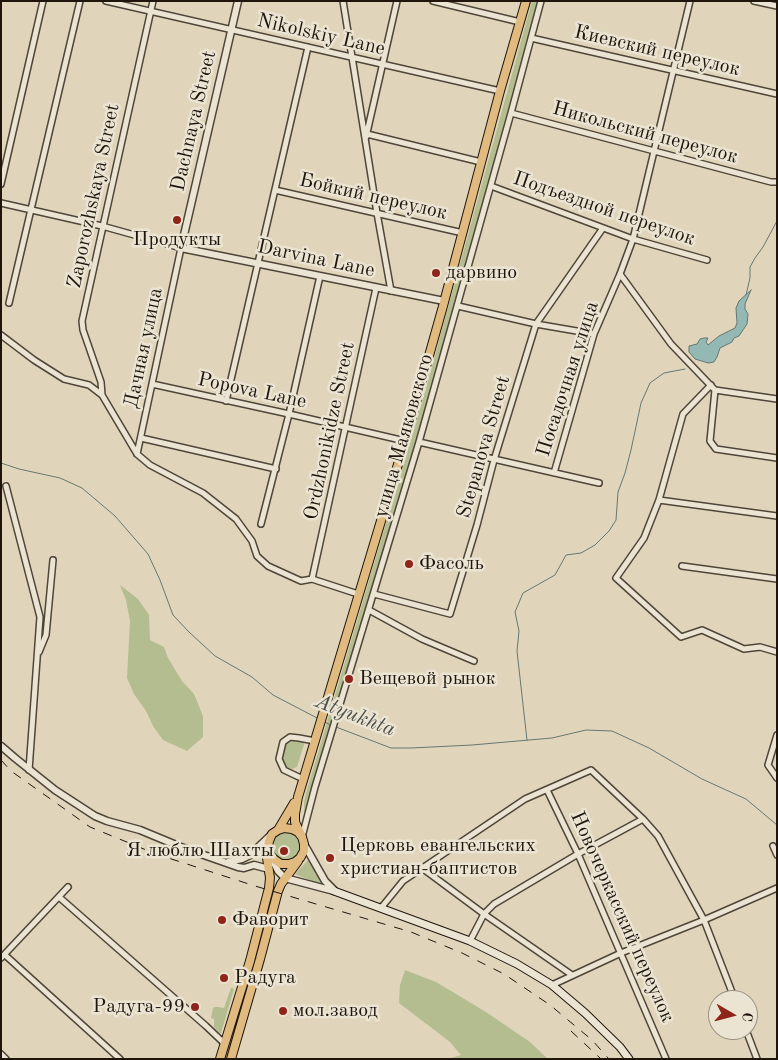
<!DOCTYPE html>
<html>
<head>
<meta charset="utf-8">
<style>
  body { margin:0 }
  #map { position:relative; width:778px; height:1060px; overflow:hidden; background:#e0d5bb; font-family:"Old Standard TT",serif }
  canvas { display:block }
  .frame { position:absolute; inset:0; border:2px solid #1f150d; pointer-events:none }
  .north { position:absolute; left:708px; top:990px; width:50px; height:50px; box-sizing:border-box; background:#ebe4d3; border:1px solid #999184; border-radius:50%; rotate:98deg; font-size:14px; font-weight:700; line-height:20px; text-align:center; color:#1f150d }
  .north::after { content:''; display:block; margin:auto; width:18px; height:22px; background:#8f2418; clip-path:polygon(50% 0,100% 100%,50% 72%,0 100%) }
</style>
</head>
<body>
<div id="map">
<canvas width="778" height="1060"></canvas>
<div class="frame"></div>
<div class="north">С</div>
</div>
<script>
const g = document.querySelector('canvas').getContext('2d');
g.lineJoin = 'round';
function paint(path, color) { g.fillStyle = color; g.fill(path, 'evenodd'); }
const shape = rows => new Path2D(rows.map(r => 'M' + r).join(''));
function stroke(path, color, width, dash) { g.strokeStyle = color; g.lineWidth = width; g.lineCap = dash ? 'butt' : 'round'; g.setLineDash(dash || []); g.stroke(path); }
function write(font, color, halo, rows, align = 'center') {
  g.font = font + ' "Old Standard TT",serif'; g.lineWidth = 5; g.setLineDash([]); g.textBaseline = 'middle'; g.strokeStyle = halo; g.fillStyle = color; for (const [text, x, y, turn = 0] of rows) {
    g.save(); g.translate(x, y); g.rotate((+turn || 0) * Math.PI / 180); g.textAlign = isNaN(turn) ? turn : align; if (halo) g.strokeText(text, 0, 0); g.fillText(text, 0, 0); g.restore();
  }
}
paint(shape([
  [532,1,538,1,431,394,304,819,304,802,306,793,425,392],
  [120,585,138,599,149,615,150,640,164,647,168,658,182,681,194,694,203,716,203,737,187,751,163,740,153,726,146,711,134,694,127,678,130,621,126,600],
  [291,738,305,741,297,767,292,769,285,767,280,759,285,745],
  '273 846a14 14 0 1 1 28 0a14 14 0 1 1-28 0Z',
  [310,858,324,886,295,874],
  [269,899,272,900,228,1054,227,1059,223,1059],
  [405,970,436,982,486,1012,530,1042,548,1059,448,1059,461,1055,450,1042,399,1003,400,985],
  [231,988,232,988,234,989,221,1033,220,1033,214,1027,214,1019,211,1018,213,1009,214,1007,218,1007,224,1008]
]), '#b4bd8f');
const water = shape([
  [751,290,745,304,745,309,748,314,747,324,739,336,734,338,732,342,720,348,717,357,714,362,708,363,695,359,689,352,689,346,697,344,700,339,704,338,708,338,706,342,708,345,719,336,735,328,737,323,736,308,739,301,751,290]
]);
paint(water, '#94b8b4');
stroke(water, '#657771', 1);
stroke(shape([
  [746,295,750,278,750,267,755,258,763,247,777,221],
  [1,463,19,469,60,478,82,488,115,516,148,554,160,580,173,615,189,632,215,656,252,677,273,695,319,719],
  [325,722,332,726],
  [336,727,391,748,411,748,472,745,552,738,586,730,612,731,649,748,702,779,746,799,777,825],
  [527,740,517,651,519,631,515,612,523,593,555,575,566,555,581,553,595,545,609,531,616,520,618,492,625,473,631,450,641,403,650,383,664,373,685,369]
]), '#657771', 1);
const minor = shape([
  [106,1,500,91],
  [343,1,377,213,391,291],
  [433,1,520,22],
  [754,1,777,6],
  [531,38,777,94],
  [511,113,771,182,777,182],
  [367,134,481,162],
  [366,137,397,1],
  [1,184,43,1],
  [491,186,633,239,707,260],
  [275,190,463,233],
  [1,203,102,226,181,248,137,454],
  [620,274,671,344,715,390,777,399],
  [9,303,80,1],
  [458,306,536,324,594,334],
  [1,335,34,360,64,379,89,385,102,395,137,454,150,465,203,493,236,519,252,541,257,556,268,566,301,581,312,579,358,594],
  [152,384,289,414,405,441],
  [711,385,683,414,659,500,644,538,616,578,681,637,702,630,744,649,760,647,777,652],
  [715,390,710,441,716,449,777,458],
  [102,395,101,382,83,330,82,321,153,1],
  [226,401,308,47],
  [141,438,276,469],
  [419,442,599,483],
  [554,473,594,334,620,274,633,239,690,1],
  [6,486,40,617,29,770],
  [659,500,777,516],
  [261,524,289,414,320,276],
  [682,566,777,579],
  [312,579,376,288],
  [374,594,450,614,477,525,494,460,536,324,603,228],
  [369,610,422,639,474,661],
  [39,652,46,635,53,560],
  [777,735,768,765,777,778],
  [303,779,284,770,279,759,283,742,290,737,299,738,315,741],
  [547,790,578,854,666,1059],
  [302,837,315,787,419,442,511,113,541,1],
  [773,846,777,855],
  [422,868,484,914,572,975],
  [59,897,206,1026,225,1044],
  [381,908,403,881,525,799,591,770,643,819,658,836,704,920,735,1000],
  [470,941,484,914,494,904,578,854,643,819],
  [5,955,120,1059],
  [1,958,68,887],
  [552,985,621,953,704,920,777,888],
  [746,1030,757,1059],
  [1,1054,6,1059]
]);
const tertiary = shape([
  [238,1,181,248,444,301],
  [1,746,15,758,55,790,95,816,107,821,140,830,181,847,238,867,244,868,254,865,269,869],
  [304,844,325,881,334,890],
  [271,857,278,871,285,878,334,891],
  [228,862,242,859,250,855,271,835]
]);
const secondary = shape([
  [334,891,470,941,517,964,552,985,585,1013,620,1047,629,1059]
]);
const primary = shape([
  [278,830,294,803],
  [302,837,295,822,295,814,298,797,405,441,443,306,500,91,526,1],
  [220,1059,250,961,269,888,270,878,267,858,268,848,269,841,272,834,278,830,284,828,292,829,298,832,302,837,304,844,304,851,300,858,295,862,289,864,281,864,275,860,270,855,268,848],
  [231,1059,260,959,278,891,281,884,298,861]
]);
stroke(minor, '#4f4538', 8);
stroke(tertiary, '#4f4538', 9);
stroke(secondary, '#1f150d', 9);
stroke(primary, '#1f150d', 10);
stroke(minor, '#ebe4d3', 5);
stroke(tertiary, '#ebe4d3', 6);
stroke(secondary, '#ebe4d3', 7);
stroke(primary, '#e0ba7e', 8);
stroke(shape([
  [1,760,11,771,90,827,156,854,255,886,411,932,462,953,504,974,550,1005,592,1040,609,1059],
  [571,1031,600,1058]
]), '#1f150d', 1, [9, 9]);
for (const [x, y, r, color] of [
  [177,220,5,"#8f2418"],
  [436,273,5,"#8f2418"],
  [409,564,5,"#8f2418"],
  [349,679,5,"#8f2418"],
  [284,851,5,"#8f2418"],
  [330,858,5,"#8f2418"],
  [222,920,5,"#8f2418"],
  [224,978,5,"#8f2418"],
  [195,1007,5,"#8f2418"],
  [283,1011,5,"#8f2418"]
]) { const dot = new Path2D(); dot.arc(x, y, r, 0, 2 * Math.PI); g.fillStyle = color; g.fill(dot); stroke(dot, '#ebe4d3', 2); }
write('20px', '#1f150d', '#ebe4d3', [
  ["Nikolskiy Lane",321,35,13],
  ["Киевский переулок",657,51,13],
  ["Dachnaya Street",194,121,-77],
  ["Никольский переулок",645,133,15],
  ["Zaporozhskaya Street",94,196,-78],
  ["Бойкий переулок",373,197,13],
  ["Подъездной переулок",604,209,19],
  ["Darvina Lane",316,259,12],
  ["Дачная улица",144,348,-78],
  ["Посадочная улица",568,379,-72],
  ["Popova Lane",252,391,12],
  ["Ordzhonikidze Street",330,431,-78],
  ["улица Маяковского",404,436,-74],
  ["Stepanova Street",484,447,-74],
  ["Новочеркасский переулок",622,917,66]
]);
write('20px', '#1f150d', '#ebe4d3', [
  ["Продукты",177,240,"center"],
  ["дарвино",446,273],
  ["Фасоль",419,564],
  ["Вещевой рынок",359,679],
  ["Церковь евангельских",340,846],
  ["христиан-баптистов",340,869],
  ["Я люблю Шахты",274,851,"right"],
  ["Фаворит",232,920],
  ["Радуга",234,978],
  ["Радуга-99",185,1007,"right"],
  ["мол.завод",293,1011]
], 'left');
write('italic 21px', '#484e47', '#ebe4d3', [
  ["Atyukhta",355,716,21]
]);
</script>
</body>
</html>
